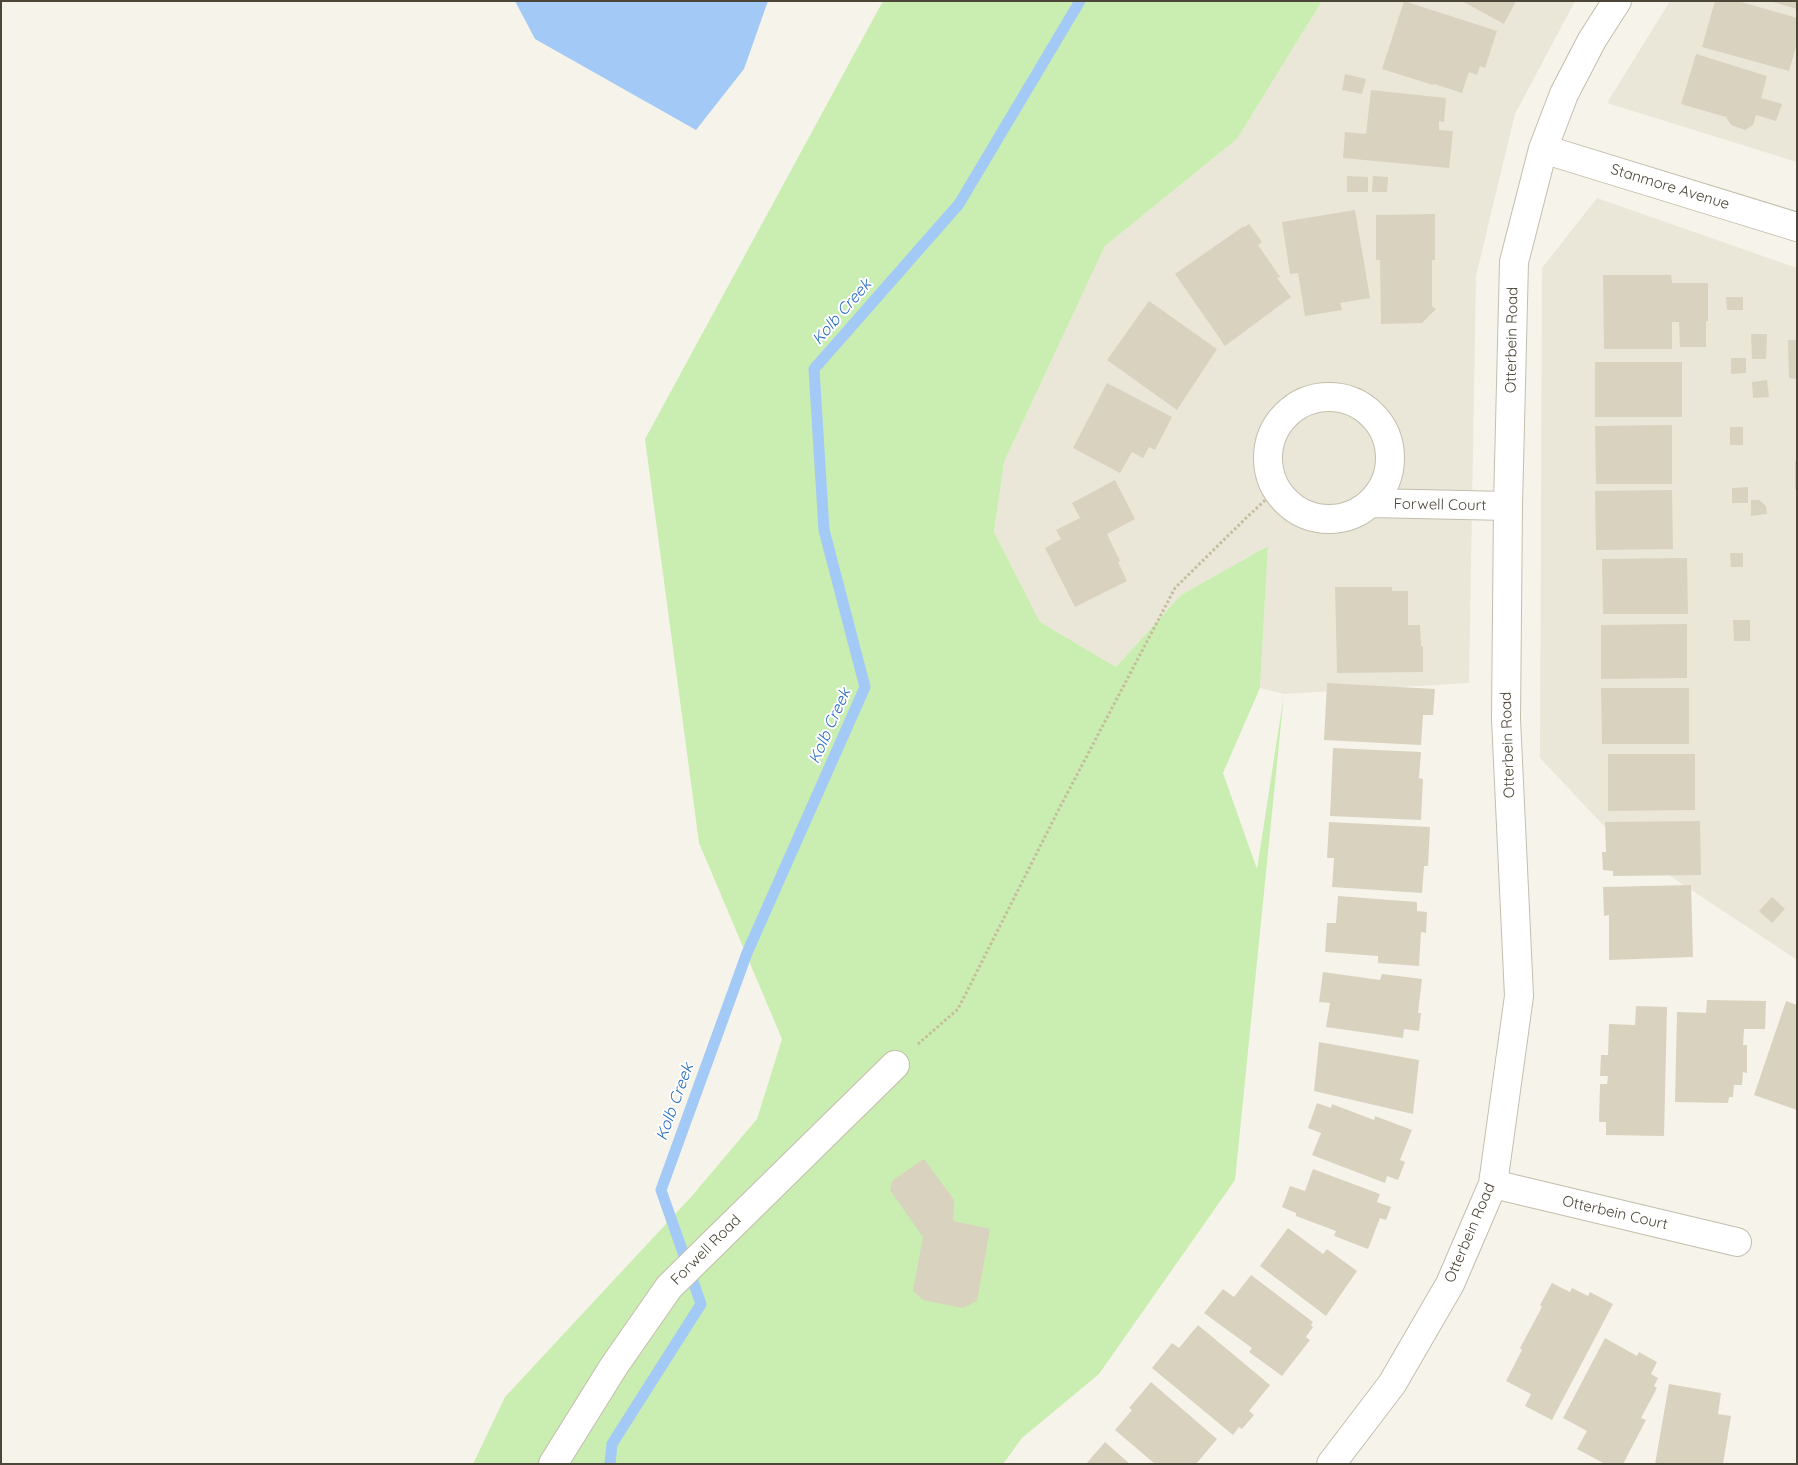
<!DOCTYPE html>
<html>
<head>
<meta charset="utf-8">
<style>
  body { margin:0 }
  #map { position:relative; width:1798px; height:1465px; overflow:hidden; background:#f6f4ea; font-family:Quicksand,sans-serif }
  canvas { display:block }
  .frame { position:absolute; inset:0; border:2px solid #4b4637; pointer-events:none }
</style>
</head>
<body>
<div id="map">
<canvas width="1798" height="1465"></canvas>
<div class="frame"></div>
</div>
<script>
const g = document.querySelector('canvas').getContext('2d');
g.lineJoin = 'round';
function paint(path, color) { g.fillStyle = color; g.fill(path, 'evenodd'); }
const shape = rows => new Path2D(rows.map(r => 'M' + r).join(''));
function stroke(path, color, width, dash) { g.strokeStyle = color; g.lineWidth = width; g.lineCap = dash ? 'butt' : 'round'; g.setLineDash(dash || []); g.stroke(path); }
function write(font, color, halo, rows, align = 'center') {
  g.font = font + ' Quicksand,sans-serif'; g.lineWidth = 4; g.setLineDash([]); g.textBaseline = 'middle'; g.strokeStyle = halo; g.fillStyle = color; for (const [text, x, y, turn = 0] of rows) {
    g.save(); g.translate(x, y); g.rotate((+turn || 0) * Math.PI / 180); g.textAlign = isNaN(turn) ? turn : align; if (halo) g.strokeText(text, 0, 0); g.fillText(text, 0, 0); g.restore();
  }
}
paint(shape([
  [1322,1,1575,1,1515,114,1476,276,1469,683,1284,694,1260,688,1268,546,1181,595,1116,667,1040,622,994,532,1004,462,1105,246,1237,139],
  [1670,1,1797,1,1797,162,1607,103],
  [1597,198,1797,268,1797,960,1619,842,1540,758,1542,268]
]), '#eae7d8');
paint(shape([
  [883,1,1322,1,1237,139,1105,246,1004,462,994,532,1040,622,1116,667,1181,595,1268,546,1260,688,1223,773,1257,869,1284,694,1235,1180,1099,1374,1022,1438,1003,1464,473,1464,505,1397,691,1197,757,1119,782,1039,699,843,645,439]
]), '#caedb1');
paint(shape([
  [515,1,768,1,744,69,696,130,535,39]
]), '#a3caf6');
stroke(shape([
  [610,1464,612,1444,701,1304,661,1190,747,953,865,687,824,530,814,369,959,204,1080,1]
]), '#a3caf6', 11);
paint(shape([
  [1404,1,1497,31,1485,68,1480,66,1477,75,1469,72,1462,93,1434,84,1433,85,1382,69],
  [1462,1,1516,1,1504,24],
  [1715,1,1738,1,1797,18,1797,43,1789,71,1702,47],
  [1773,1,1797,1,1797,9,1773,2],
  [1696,54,1767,76,1761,98,1782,104,1776,121,1756,115,1753,125,1745,130,1731,125,1726,117,1681,104],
  [1345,74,1366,79,1362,94,1342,90],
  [1371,90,1446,98,1444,122,1439,121,1439,130,1453,131,1449,168,1343,158,1345,132,1366,134],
  [1347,176,1368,177,1368,192,1347,192],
  [1373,176,1388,177,1387,192,1372,192],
  [1355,210,1370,298,1340,303,1342,310,1305,316,1298,273,1290,274,1282,222],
  [1435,214,1435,260,1432,260,1432,306,1436,309,1422,323,1381,324,1380,260,1376,260,1376,215],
  [1249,224,1262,242,1258,245,1280,277,1277,278,1291,297,1225,346,1175,274,1244,226,1245,227],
  [1603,275,1671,275,1672,283,1708,283,1708,321,1706,321,1706,347,1680,347,1679,322,1672,322,1672,349,1604,349],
  [1726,297,1743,297,1743,310,1727,310],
  [1149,301,1217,349,1177,410,1107,360],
  [1751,334,1767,334,1766,359,1752,359],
  [1788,340,1797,340,1797,379,1789,378],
  [1731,358,1746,358,1746,373,1731,374],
  [1595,362,1682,362,1682,417,1595,417],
  [1767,380,1769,397,1753,398,1752,382],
  [1107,383,1172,417,1155,450,1149,447,1143,458,1132,452,1120,473,1073,448],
  [1672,425,1672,484,1596,484,1595,426],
  [1730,427,1743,427,1743,445,1730,445],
  [1795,461,1797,461,1797,489,1795,489],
  [1115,480,1135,519,1107,534,1120,561,1118,562,1127,581,1075,607,1045,548,1061,539,1056,530,1080,518,1072,503],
  [1748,487,1748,503,1732,503,1732,488],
  [1672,490,1673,549,1596,550,1595,491],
  [1751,500,1759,500,1766,506,1767,514,1751,516],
  [1730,553,1743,553,1743,567,1731,567],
  [1687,558,1688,614,1603,614,1602,559],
  [1335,587,1392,587,1392,591,1408,591,1408,625,1420,625,1421,646,1423,646,1423,672,1337,673],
  [1733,620,1750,620,1750,641,1734,641],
  [1687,624,1687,678,1601,679,1601,625],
  [1327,683,1435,689,1433,715,1423,715,1421,745,1324,740],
  [1601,688,1689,688,1689,744,1602,744],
  [1333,748,1421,752,1419,778,1423,779,1421,820,1330,816],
  [1608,754,1695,754,1695,810,1608,811],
  [1700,821,1701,875,1613,876,1613,871,1603,870,1602,852,1606,852,1605,822],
  [1329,822,1430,827,1428,866,1424,866,1422,893,1332,887,1334,858,1327,858],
  [1691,885,1693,957,1609,960,1609,915,1604,916,1603,887],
  [1338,896,1417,902,1417,911,1427,912,1426,933,1421,932,1419,966,1378,963,1378,956,1325,952,1327,923,1336,923],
  [1772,897,1785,909,1772,923,1759,911],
  [1323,972,1380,980,1382,974,1422,979,1418,1013,1421,1013,1419,1031,1404,1029,1403,1038,1326,1027,1330,1003,1319,1002],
  [1707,1000,1766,1001,1765,1029,1744,1029,1743,1045,1747,1045,1747,1073,1743,1072,1742,1085,1734,1085,1733,1097,1729,1097,1728,1103,1675,1102,1677,1012,1706,1013],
  [1786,1001,1797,1005,1797,1110,1754,1095],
  [1636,1006,1667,1007,1664,1136,1606,1135,1606,1122,1599,1122,1600,1084,1607,1084,1608,1076,1600,1076,1601,1055,1608,1055,1609,1024,1635,1025],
  [1319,1042,1419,1060,1413,1114,1314,1091],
  [1317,1103,1331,1108,1332,1104,1374,1120,1375,1116,1412,1130,1400,1160,1405,1162,1398,1180,1387,1176,1385,1183,1312,1155,1321,1133,1308,1128],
  [924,1159,954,1200,953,1221,990,1229,977,1301,963,1308,923,1300,913,1291,923,1237,890,1190,893,1180],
  [1313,1169,1380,1194,1377,1202,1391,1207,1386,1220,1380,1218,1368,1249,1334,1236,1336,1231,1296,1216,1296,1213,1282,1207,1290,1186,1305,1191],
  [1288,1228,1323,1254,1327,1249,1357,1271,1326,1316,1260,1266],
  [1251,1275,1313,1322,1311,1325,1313,1327,1306,1337,1310,1340,1282,1376,1249,1352,1252,1348,1204,1313,1223,1289,1234,1297],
  [1552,1283,1570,1292,1572,1288,1588,1296,1590,1292,1613,1304,1552,1420,1525,1406,1531,1394,1506,1381,1522,1350,1520,1348,1542,1307,1540,1305],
  [1198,1325,1270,1385,1249,1411,1254,1415,1242,1429,1239,1427,1233,1435,1152,1368,1172,1343,1179,1348],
  [1605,1338,1637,1356,1639,1352,1657,1362,1651,1374,1658,1378,1654,1386,1657,1388,1641,1418,1646,1420,1623,1464,1605,1464,1577,1449,1587,1431,1563,1418],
  [1151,1382,1217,1439,1196,1464,1155,1464,1115,1430,1132,1410,1129,1408],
  [1669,1384,1721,1393,1718,1414,1731,1416,1723,1464,1655,1464],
  [1105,1442,1130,1464,1086,1464]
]), '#d9d2bf');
const minor = shape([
  [1543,149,1797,227],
  '1268 458a61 61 0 1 1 122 0a61 61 0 1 1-122 0Z',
  [1371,503,1508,506],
  [1493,1184,1737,1242],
  [553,1464,614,1366,669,1287,895,1065],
  [1331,1464,1392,1384,1450,1284,1493,1184,1519,996,1506,719,1508,506,1514,262,1543,149,1564,94,1592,40,1617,1]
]);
stroke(minor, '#c3beac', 30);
stroke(shape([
  [918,1044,958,1009,1059,809,1175,588,1245,519,1276,490]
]), '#c5bc9c', 3, [2.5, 2.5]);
stroke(minor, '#fff', 28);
write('15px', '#4b4637', '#fff', [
  ["Stanmore Avenue",1670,187,17],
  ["Otterbein Road",1512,340,-89],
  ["Forwell Court",1440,505,1],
  ["Otterbein Road",1508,745,-92],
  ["Otterbein Court",1615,1213,13],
  ["Otterbein Road",1470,1233,-67],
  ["Forwell Road",706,1250,-45]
]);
write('italic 16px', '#276dc0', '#fff', [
  ["Kolb Creek",842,312,-49],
  ["Kolb Creek",830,726,-66],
  ["Kolb Creek",675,1102,-70]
]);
</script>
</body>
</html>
